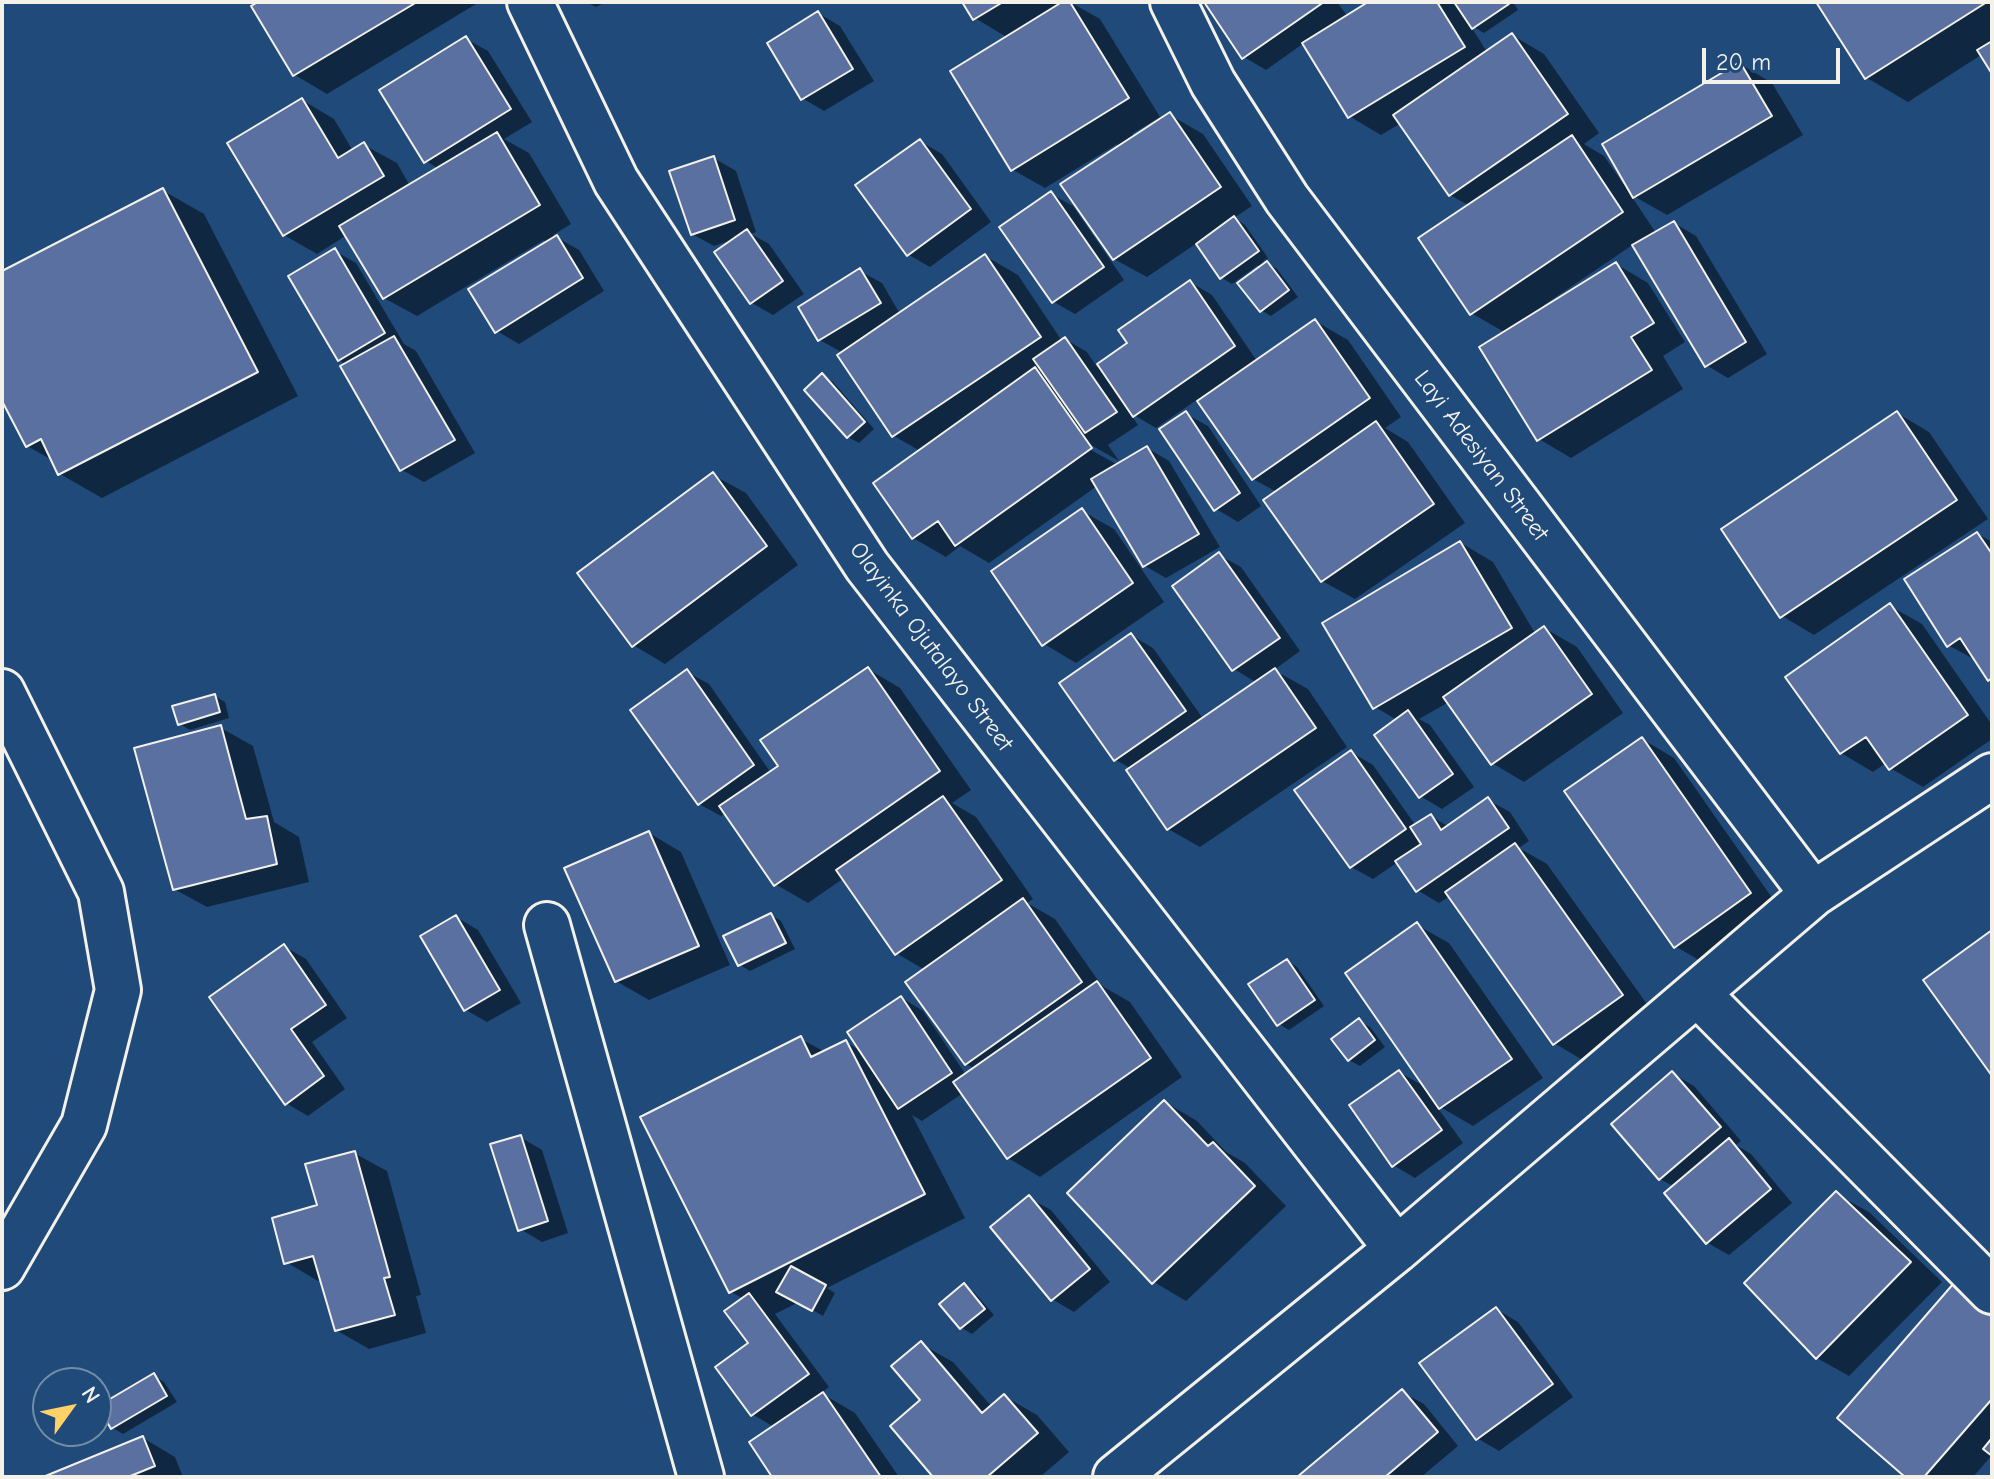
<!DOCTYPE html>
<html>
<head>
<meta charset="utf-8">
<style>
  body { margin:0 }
  #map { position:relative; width:1994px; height:1479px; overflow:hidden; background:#1f4a7a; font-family:"Comic Neue",sans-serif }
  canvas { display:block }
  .frame { position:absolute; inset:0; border:4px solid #f4f1e8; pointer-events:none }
  .north { position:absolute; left:32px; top:1367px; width:80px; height:80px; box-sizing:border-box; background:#1f4a7a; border:2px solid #748da6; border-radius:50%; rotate:57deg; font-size:22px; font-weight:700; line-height:32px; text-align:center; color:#f4f1e8 }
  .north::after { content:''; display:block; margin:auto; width:28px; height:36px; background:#ffd166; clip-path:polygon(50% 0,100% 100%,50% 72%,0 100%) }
  .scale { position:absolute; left:1702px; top:48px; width:138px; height:36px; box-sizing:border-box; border:4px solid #f4f1e8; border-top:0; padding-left:10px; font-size:24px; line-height:28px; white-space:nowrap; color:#f4f1e8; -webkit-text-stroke:6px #1f4a7a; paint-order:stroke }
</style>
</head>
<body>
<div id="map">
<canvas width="1994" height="1479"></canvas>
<div class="frame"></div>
<div class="north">N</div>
<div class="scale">20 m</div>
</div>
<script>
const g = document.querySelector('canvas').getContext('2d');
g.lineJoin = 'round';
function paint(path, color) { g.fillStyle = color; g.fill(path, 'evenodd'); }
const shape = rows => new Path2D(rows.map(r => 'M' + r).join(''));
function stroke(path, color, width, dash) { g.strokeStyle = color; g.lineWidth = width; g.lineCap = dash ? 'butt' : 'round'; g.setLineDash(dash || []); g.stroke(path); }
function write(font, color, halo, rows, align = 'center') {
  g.font = font + ' "Comic Neue",sans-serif'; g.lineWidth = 6; g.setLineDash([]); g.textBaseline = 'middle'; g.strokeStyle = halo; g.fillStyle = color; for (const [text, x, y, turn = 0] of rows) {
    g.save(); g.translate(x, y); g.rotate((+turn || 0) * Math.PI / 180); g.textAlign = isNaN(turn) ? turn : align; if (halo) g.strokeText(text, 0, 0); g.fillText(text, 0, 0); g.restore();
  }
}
paint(shape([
  [262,2,475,2,476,4,327,94,295,75],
  [586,2,606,2,596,7],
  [965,2,1070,2,1100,19,1160,117,1132,134,1137,137,1170,115,1203,134,1252,206,1234,218,1245,225,1268,258,1263,261,1277,269,1298,297,1271,316,1261,310,1260,268,1258,265,1232,284,1222,278,1197,243,1147,277,1114,259,1119,147,1117,144,1045,188,1013,170,1008,38,975,18],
  [1208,2,1337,2,1348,17,1372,2,1513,2,1518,10,1484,33,1470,25,1487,52,1512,35,1544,54,1599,133,1584,144,1604,156,1624,185,1740,64,1772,83,1803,135,1667,215,1630,194,1656,233,1674,223,1696,236,1767,354,1728,378,1706,365,1634,244,1544,305,1546,308,1616,264,1648,283,1685,342,1663,356,1683,389,1571,458,1539,439,1506,333,1471,313,1470,206,1450,195,1401,123,1381,135,1349,116,1304,43,1266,70,1244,57],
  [1819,2,1992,2,1992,70,1981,55,1908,102,1867,78],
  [818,13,840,26,874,81,824,111,802,98],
  [466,39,488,51,532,122,504,139,529,153,571,224,553,235,579,250,604,291,519,344,497,331,546,243,544,240,417,316,384,298,347,235,317,254,284,235,302,100,334,119,353,151,364,145,397,163,410,186,439,169,426,161],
  [920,141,942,154,991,222,930,267,909,255],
  [714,158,736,171,756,232,751,234,769,244,804,294,773,315,752,303,732,240,714,246,692,234],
  [162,190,204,214,298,396,102,498,60,474,54,461,27,446,2,397,2,273],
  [1051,194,1073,206,1124,280,1075,314,1054,302],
  [335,251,356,263,404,344,416,351,475,453,424,482,402,470,347,365,339,360],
  [985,256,1018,275,1062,341,1065,339,1087,352,1097,367,1130,344,1190,282,1212,295,1257,361,1315,321,1348,340,1401,417,1385,428,1408,442,1465,523,1355,599,1322,581,1277,492,1253,479,1198,399,1156,428,1129,412,1138,425,1108,445,1119,461,1084,441,1082,445,1118,465,1147,448,1169,461,1220,547,1166,578,1145,566,1097,486,989,563,960,546,946,557,913,538,920,451,894,436,843,353,820,340,860,271,882,283,900,314],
  [823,376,833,382,874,429,859,443,848,437],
  [1897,413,1929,432,1988,519,1814,635,1782,616],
  [1186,414,1208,426,1261,506,1238,522,1216,509],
  [713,475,746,493,798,565,665,664,633,645],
  [1082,511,1114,529,1164,602,1076,663,1044,644],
  [1978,534,1992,542,1992,681,1979,662,1948,645],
  [1461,543,1493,562,1536,635,1544,628,1577,647,1623,713,1524,782,1492,763,1449,702,1419,719,1430,725,1474,787,1442,809,1420,796,1397,720,1375,707],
  [1219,555,1241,567,1300,651,1274,670,1308,689,1347,747,1200,847,1168,829,1132,769,1116,760,1131,635,1153,648,1204,720,1257,683,1234,669],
  [1890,606,1922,624,1992,725,1992,739,1923,787,1890,768,1886,763,1873,772,1841,753],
  [868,669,900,688,971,790,952,803,976,817,1033,899,1027,903,1055,919,1102,986,1130,1002,1182,1077,1040,1177,1008,1158,963,1093,922,1121,912,1115,965,1218,827,1288,835,1293,823,1316,799,1302,775,1314,829,1387,821,1393,855,1413,899,1477,775,1477,774,1427,752,1414,751,1343,744,1299,731,1292,801,1039,825,1052,846,1042,862,1052,902,998,923,1011,966,1075,975,1069,966,1064,925,970,896,953,844,878,808,903,775,884,726,813,721,816,699,804,687,672,709,684,771,773,780,767],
  [215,696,225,702,229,718,190,730,180,724],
  [221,728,253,746,274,822,299,837,309,882,207,907,174,889],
  [1642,739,1674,758,1782,912,1707,965,1675,946],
  [1351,752,1373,765,1416,826,1431,816,1449,827,1488,800,1510,812,1529,841,1519,848,1547,864,1654,1014,1586,1062,1554,1043,1450,896,1439,903,1417,890,1398,862,1373,879,1351,867],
  [649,833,681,852,730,965,649,1000,616,981],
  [771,915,781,921,795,949,750,971,740,965],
  [456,917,478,930,521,1003,487,1022,466,1010],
  [1417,925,1449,943,1543,1078,1473,1126,1435,1104,1463,1143,1415,1178,1393,1165,1399,1072,1427,1088],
  [285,947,306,959,347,1018,312,1042,345,1089,308,1116,286,1103],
  [1287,961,1297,967,1324,1006,1289,1030,1279,1024],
  [1359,1021,1370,1027,1385,1047,1360,1066,1349,1060],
  [1673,1074,1694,1086,1741,1141,1736,1145,1751,1154,1792,1203,1729,1255,1708,1243,1667,1194,1675,1187,1660,1179],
  [1165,1102,1197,1121,1226,1152,1245,1163,1286,1206,1186,1301,1154,1282],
  [520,1137,542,1150,568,1233,542,1242,520,1229],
  [354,1153,387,1171,421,1295,416,1296,426,1333,369,1349,336,1330,322,1280,318,1281,286,1262],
  [1836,1194,1869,1212,1942,1282,1849,1376,1817,1358],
  [1029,1198,1051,1210,1110,1282,1074,1312,1052,1299],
  [964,1286,974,1292,994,1315,972,1334,962,1328],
  [1954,1286,1992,1309,1992,1455,1973,1477,1908,1477],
  [1496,1309,1518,1322,1573,1397,1499,1451,1477,1438],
  [921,1344,953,1362,992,1407,1004,1396,1037,1415,1069,1452,1040,1477,936,1477],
  [154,1376,164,1382,177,1402,123,1434,113,1428],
  [1402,1392,1424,1404,1458,1446,1421,1477,1300,1477],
  [143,1438,175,1457,183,1477,49,1477]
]), '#0007');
const building = shape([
  [258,2,417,2,293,76,251,6,258,2],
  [962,2,1003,2,973,20,962,2],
  [1062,2,1070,2,1129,98,1011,171,950,71,1062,2],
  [1204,2,1324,2,1242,59,1204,2],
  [1368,2,1437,2,1465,47,1348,118,1302,43,1368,2],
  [1454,2,1508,2,1509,4,1472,29,1454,2],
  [1816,2,1987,2,1865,79,1816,2],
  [818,11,853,69,801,100,767,43,818,11],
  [1512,33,1568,114,1449,196,1393,115,1512,33],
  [466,36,511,109,424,163,379,90,466,36],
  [1992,41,1992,74,1977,50,1992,41],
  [1740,62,1772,116,1633,198,1602,144,1740,62],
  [302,98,338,158,364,142,384,176,283,236,227,143,302,98],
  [1170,112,1221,187,1113,260,1060,184,1170,112],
  [497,132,540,205,383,299,339,226,497,132],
  [1572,135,1623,212,1470,315,1418,238,1572,135],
  [920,139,971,209,907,256,855,185,920,139],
  [714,156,735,220,691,235,669,171,714,156],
  [163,188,258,372,58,475,41,439,26,447,2,401,2,271,163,188],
  [1051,191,1104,267,1052,303,999,227,1051,191],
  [1234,216,1259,251,1220,279,1196,244,1234,216],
  [1674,221,1746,342,1705,367,1632,245,1674,221],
  [747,229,783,281,750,304,714,252,747,229],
  [557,235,583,278,495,333,468,289,557,235],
  [335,248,385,333,338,361,288,276,335,248],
  [985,254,1041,337,892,437,837,355,985,254],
  [1267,261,1289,290,1260,312,1237,283,1267,261],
  [1616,262,1654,323,1631,337,1652,370,1537,441,1479,347,1616,262],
  [860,268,881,303,818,341,798,307,860,268],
  [1190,280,1235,346,1133,417,1097,364,1127,343,1118,330,1190,280],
  [1315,319,1370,398,1252,480,1197,401,1315,319],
  [394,336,455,440,400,471,340,366,394,336],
  [1065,337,1117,412,1085,433,1033,359,1065,337],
  [1035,367,1092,448,955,546,938,521,912,539,873,483,1035,367],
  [822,373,865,422,847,438,804,390,822,373],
  [1186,411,1240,493,1214,511,1159,429,1186,411],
  [1897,411,1957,500,1780,618,1721,529,1897,411],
  [1376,421,1434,504,1321,582,1263,500,1376,421],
  [1147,446,1199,534,1143,567,1091,479,1147,446],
  [713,472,767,546,632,647,577,573,713,472],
  [1082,508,1133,583,1042,646,991,571,1082,508],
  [1977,532,1992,554,1992,678,1988,681,1960,638,1947,647,1904,579,1977,532],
  [1460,541,1512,628,1373,709,1322,623,1460,541],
  [1219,552,1280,638,1232,671,1172,586,1219,552],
  [1890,603,1968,715,1889,770,1866,737,1840,754,1785,677,1890,603],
  [1544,626,1592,694,1491,765,1443,697,1544,626],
  [1131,633,1186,711,1114,761,1059,683,1131,633],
  [868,667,940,771,774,886,719,806,778,766,760,740,868,667],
  [1275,668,1316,728,1167,830,1126,770,1275,668],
  [687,669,754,765,698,805,630,710,687,669],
  [215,694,220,712,178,725,172,706,215,694],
  [1408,710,1453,774,1419,798,1374,735,1408,710],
  [221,725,246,819,267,816,277,864,173,890,134,748,221,725],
  [1642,737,1751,893,1674,948,1564,791,1642,737],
  [1351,750,1406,829,1350,868,1294,790,1351,750],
  [943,796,1002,880,895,955,836,870,943,796],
  [1488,797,1509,828,1416,892,1395,861,1421,844,1410,827,1431,814,1441,830,1488,797],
  [649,831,699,946,615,982,564,868,649,831],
  [1515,843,1623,995,1553,1045,1445,892,1515,843],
  [1023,898,1082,982,965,1065,905,982,1023,898],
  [771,913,786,943,738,966,723,936,771,913],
  [456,915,500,990,464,1011,420,936,456,915],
  [1417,922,1512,1059,1439,1109,1345,973,1417,922],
  [1992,930,1992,1076,1923,980,1992,930],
  [284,944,326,1005,291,1029,324,1076,285,1105,209,997,284,944],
  [1287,959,1315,1000,1277,1026,1248,984,1287,959],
  [1097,981,1151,1058,1007,1159,953,1082,1097,981],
  [901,996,952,1073,898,1109,847,1032,901,996],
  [1359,1018,1375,1040,1348,1061,1331,1039,1359,1018],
  [801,1036,811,1057,846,1040,925,1194,729,1293,640,1117,801,1036],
  [1399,1070,1442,1130,1392,1167,1349,1105,1399,1070],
  [1672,1071,1721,1127,1659,1180,1611,1124,1672,1071],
  [1164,1100,1208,1146,1213,1142,1255,1186,1152,1284,1067,1193,1164,1100],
  [521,1135,548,1221,518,1231,490,1144,521,1135],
  [1729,1138,1771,1189,1706,1244,1664,1193,1729,1138],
  [355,1151,390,1277,384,1278,395,1315,335,1331,313,1256,284,1264,272,1218,317,1205,305,1164,355,1151],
  [1836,1191,1911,1262,1816,1359,1744,1283,1836,1191],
  [1029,1195,1090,1269,1051,1301,990,1227,1029,1195],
  [791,1266,826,1285,812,1311,776,1292,791,1266],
  [964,1283,985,1309,960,1329,939,1304,964,1283],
  [1954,1283,1992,1317,1992,1399,1924,1477,1905,1477,1837,1418,1954,1283],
  [749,1293,809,1374,751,1416,715,1367,748,1343,724,1311,749,1293],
  [1496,1307,1553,1384,1476,1440,1419,1363,1496,1307],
  [921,1341,982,1413,1004,1394,1038,1433,987,1477,933,1477,890,1426,920,1400,891,1366,921,1341],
  [154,1373,167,1396,111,1429,98,1406,154,1373],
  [1402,1389,1438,1432,1385,1477,1297,1477,1402,1389],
  [823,1392,881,1477,772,1477,749,1442,823,1392],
  [143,1436,155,1466,128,1477,43,1477,143,1436],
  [1992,1438,1992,1456,1983,1449,1992,1438]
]);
paint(building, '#5970a1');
stroke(building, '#f4f1e8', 2);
const minor = shape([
  [530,2,616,181,867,566,1397,1249],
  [1173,2,1213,83,1287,199,1813,894],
  [2,692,101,892,118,990,84,1125,2,1267],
  [547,925,701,1477],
  [1697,993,1992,1291],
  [1116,1477,1397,1249,1813,894,1992,776]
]);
stroke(minor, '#f4f1e8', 50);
stroke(minor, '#1f4a7a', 44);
write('24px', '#f4f1e8', '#1f4a7a', [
  ["Layi Adesiyan Street",1481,456,53],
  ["Olayinka Ojutalayo Street",931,647,53]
]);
</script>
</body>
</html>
